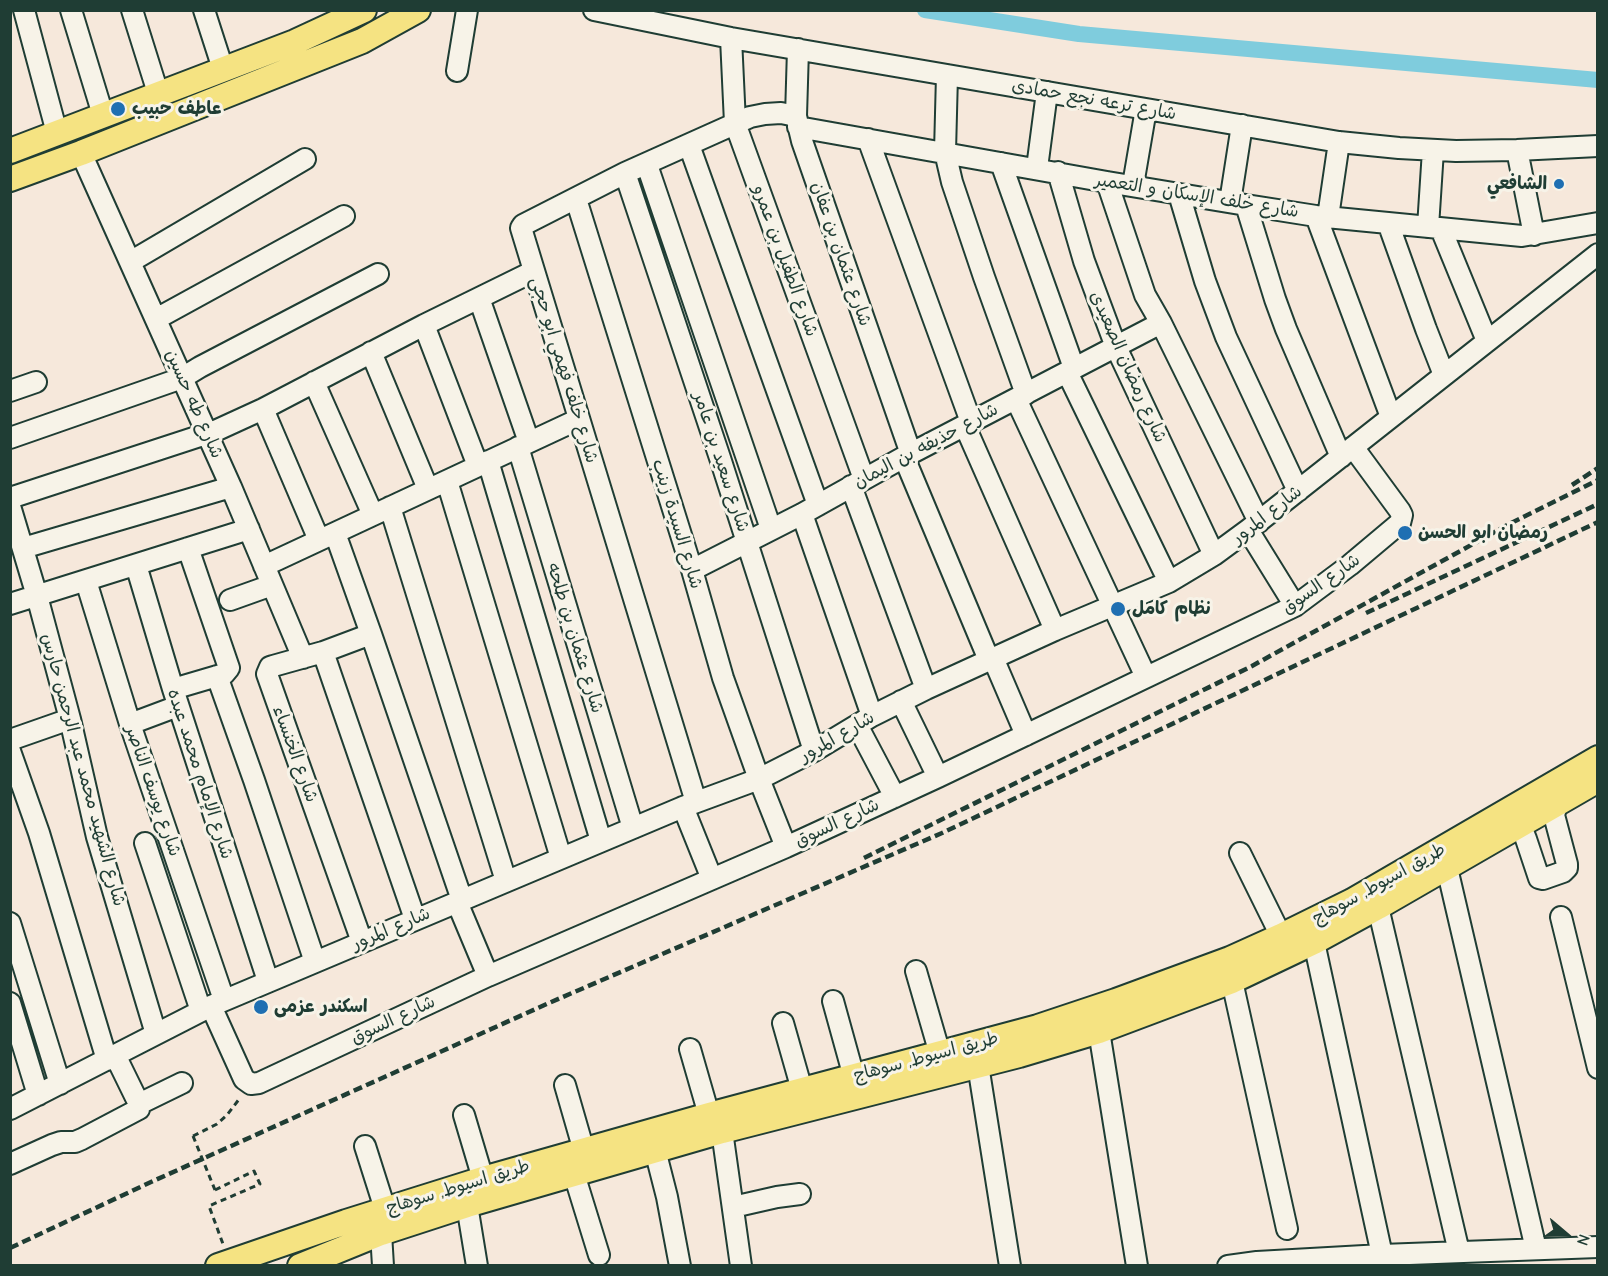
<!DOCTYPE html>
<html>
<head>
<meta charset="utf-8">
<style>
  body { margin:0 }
  #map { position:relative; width:1608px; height:1276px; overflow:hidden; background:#f6e8db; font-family:"Comic Neue",sans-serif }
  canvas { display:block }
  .frame { position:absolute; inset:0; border:12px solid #1f3d34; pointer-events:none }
  .north { position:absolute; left:1536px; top:1204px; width:60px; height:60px; -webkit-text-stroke:4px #f7f3e8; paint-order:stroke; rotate:109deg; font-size:16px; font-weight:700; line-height:24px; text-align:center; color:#1f3d34 }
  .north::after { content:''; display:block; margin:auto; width:21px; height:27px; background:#1f3d34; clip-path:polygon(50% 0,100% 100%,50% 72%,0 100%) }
</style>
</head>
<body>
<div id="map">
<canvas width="1608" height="1276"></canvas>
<div class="frame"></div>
<div class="north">N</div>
</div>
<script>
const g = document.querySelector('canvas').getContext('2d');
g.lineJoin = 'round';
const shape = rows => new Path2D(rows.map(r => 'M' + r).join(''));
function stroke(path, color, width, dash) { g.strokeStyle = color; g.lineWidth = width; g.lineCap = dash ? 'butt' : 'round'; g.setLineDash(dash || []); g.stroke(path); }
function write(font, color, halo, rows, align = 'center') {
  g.font = font + ' "Comic Neue","Playpen Sans Arabic",sans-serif'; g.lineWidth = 6; g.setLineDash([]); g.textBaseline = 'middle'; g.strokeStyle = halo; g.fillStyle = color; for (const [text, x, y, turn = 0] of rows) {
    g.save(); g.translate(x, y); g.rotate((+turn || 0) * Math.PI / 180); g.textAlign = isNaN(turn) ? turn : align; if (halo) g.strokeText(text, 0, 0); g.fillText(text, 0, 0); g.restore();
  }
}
stroke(shape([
  [925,10,1079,34,1598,80]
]), '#7fccdd', 16);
const minor = shape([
  [24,10,57,133],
  [71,10,103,115],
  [132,10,158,93],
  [204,10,223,69],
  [594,10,731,38,1339,142,1399,148,1456,151,1517,150,1598,146],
  [731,38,735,123,864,479],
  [798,49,796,116,802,141,911,454],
  [457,71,467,10],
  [947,75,945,152,952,182,984,277,1026,394],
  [798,127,1107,182,1246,205,1316,216,1522,236,1598,223],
  [868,139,971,422],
  [689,145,818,505],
  [1517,150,1534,235],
  [81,153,231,487,303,658],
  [1001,163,1074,368],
  [647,165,771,529],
  [1037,168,1047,92],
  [1058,172,1084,261,1116,347,1214,555],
  [625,173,720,458,814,751],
  [1107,182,1145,295,1161,323,1259,522],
  [1133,185,1146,109],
  [1179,194,1205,281,1226,337,1298,491],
  [576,199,692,570,723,678,759,779,786,847],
  [1230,202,1242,125],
  [1246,205,1275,299,1286,329,1341,457],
  [1316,216,1391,417],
  [1328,217,1339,142],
  [1388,223,1426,329,1444,375],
  [1428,227,1433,150],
  [1441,229,1487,341],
  [130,262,305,159],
  [479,298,529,442],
  [156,319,344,216],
  [424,325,478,466],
  [371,352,428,489],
  [1067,372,1169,582],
  [314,382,373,515],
  [10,391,36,382],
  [1016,399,1146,677],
  [263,409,319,540],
  [965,426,1055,630],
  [10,438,182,378,200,367,378,274],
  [518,447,633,828],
  [904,457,989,660],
  [488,461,601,841],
  [447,481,561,858],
  [851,486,926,689],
  [10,498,215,431,263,409,424,325,534,271],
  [10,506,37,596,70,719,97,837,156,1034],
  [390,507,506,881],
  [802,514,872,716],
  [1248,530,1295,606],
  [335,533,371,634,462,900],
  [23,548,231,487],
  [136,565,173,689,268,981],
  [264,566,579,419],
  [692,570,802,514,904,457,1161,323],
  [86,581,130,724,224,1000],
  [230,600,272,585],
  [10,604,249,529],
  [323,652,415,919],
  [993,658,1026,735],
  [217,676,254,780,315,962],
  [173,689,224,674,229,668,188,548],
  [901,701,938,777],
  [130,724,178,706],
  [857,725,895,797],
  [10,740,70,719],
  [10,751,39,833,107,1060],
  [696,802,521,228,523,225,625,173,750,117,765,114,781,113,796,116],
  [683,807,712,879],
  [1515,829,1524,834,1526,839,1539,878,1543,879,1563,872,1567,868,1567,864,1554,815,1556,808,1560,802],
  [145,843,201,1011],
  [1240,853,1281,936],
  [1447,868,1536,1249],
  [457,902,488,976],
  [1378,907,1459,1252],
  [1561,917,1598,1068],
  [10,923,60,1084],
  [362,942,267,674,270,667,273,666,323,652,371,634],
  [1314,942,1382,1255],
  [916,971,940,1054],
  [1232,981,1287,1229],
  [833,1001,854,1077],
  [10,1003,38,1095],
  [211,1006,244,1079,251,1084,259,1083,488,976,786,847,938,777,1295,606,1350,565,1400,523,1402,515,1400,511,1353,447],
  [783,1023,802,1090],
  [1099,1031,1137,1266],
  [690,1049,709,1115],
  [978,1065,1010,1266],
  [565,1085,584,1151],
  [139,1104,182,1083],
  [10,1109,211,1006,683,807,759,779,814,751,872,716,926,689,1055,630,1169,582,1214,555,1248,530,1598,254],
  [464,1115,483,1179],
  [722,1131,741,1266],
  [365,1146,385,1209],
  [655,1150,667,1197,680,1266],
  [10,1164,52,1145,61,1142,75,1142,82,1139,139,1109,139,1104,115,1055],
  [574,1174,599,1255],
  [467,1205,477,1266],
  [733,1207,777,1197,800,1194],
  [381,1233,383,1266],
  [1228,1266,1257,1262,1382,1255,1598,1247]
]);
const major = shape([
  [10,151,295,42,364,10],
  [10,179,81,153,362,41,418,10],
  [218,1266,346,1222,483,1179,709,1115,1038,1027,1116,1001,1230,959,1281,936,1352,901,1598,758],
  [300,1266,381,1233,467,1205,722,1131,1019,1055,1099,1031,1232,981,1314,942,1378,907,1598,780]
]);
stroke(minor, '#1f3d34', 24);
stroke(major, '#1f3d34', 28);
stroke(shape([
  [193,1136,217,1124,227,1115,240,1098],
  [215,1190,254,1171,260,1184,209,1206,223,1244]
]), '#1f3d34', 3, [6, 4.5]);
stroke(minor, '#f7f3e8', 20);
stroke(major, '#f5e382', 24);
stroke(shape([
  [1572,485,1598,468],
  [1366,613,1598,504],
  [864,858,1252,666,1511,523,1598,480],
  [10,1248,151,1182,549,1003,942,833,1598,522]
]), '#1f3d34', 4.5, [9, 4.5]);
stroke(shape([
  [193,1136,215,1190]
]), '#1f3d34', 3, [6, 4.5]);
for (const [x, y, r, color] of [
  [118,109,8,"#1f6fb2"],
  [1559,184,6,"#1f6fb2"],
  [1405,533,8,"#1f6fb2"],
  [1118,609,8,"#1f6fb2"],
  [261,1007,8,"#1f6fb2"]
]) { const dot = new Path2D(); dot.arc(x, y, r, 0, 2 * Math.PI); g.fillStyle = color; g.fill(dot); stroke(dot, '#f7f3e8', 2); }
write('18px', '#1f3d34', '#f7f3e8', [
  ["شارع ترعه نجع حمادى",1094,100,10],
  ["شارع خلف الإسكان و التعمير",1197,196,9],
  ["شارع عثمان بن عفان",841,254,71],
  ["شارع الطفيل بن عمرو",785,261,70],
  ["شارع رمضان الصعيدى",1128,367,66],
  ["شارع خلف فهمي ابو حجى",564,370,73],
  ["شارع طه حسين",194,404,66],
  ["شارع حذيفه بن اليمان",926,446,-28],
  ["شارع سعيد بن عامر",721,462,72],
  ["شارع المرور",1267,515,-38],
  ["شارع السيدة زينب",677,524,73],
  ["شارع السوق",1321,584,-35],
  ["شارع عثمان بن طلحه",575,638,73],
  ["شارع المرور",837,737,-30],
  ["شارع الخنساء",295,754,70],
  ["شارع الشهيد محمد عبد الرحمن حارس",83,770,75],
  ["شارع الإمام محمد عبده",200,774,72],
  ["شارع يوسف الناصر",153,791,71],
  ["شارع السوق",837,823,-25],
  ["طريق اسيوط, سوهاج",1379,884,-29],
  ["شارع المرور",391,929,-23],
  ["شارع السوق",393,1020,-25],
  ["طريق اسيوط, سوهاج",926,1057,-15],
  ["طريق اسيوط, سوهاج",458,1187,-17]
]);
write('bold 18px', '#1f3d34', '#f7f3e8', [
  ["عاطف حبيب",132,109],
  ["الشافعي",1547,184,"right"],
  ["رمضان ابو الحسن",1418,533],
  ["نظام كامل",1132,609],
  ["اسكندر عزمى",274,1007]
], 'left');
</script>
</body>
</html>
